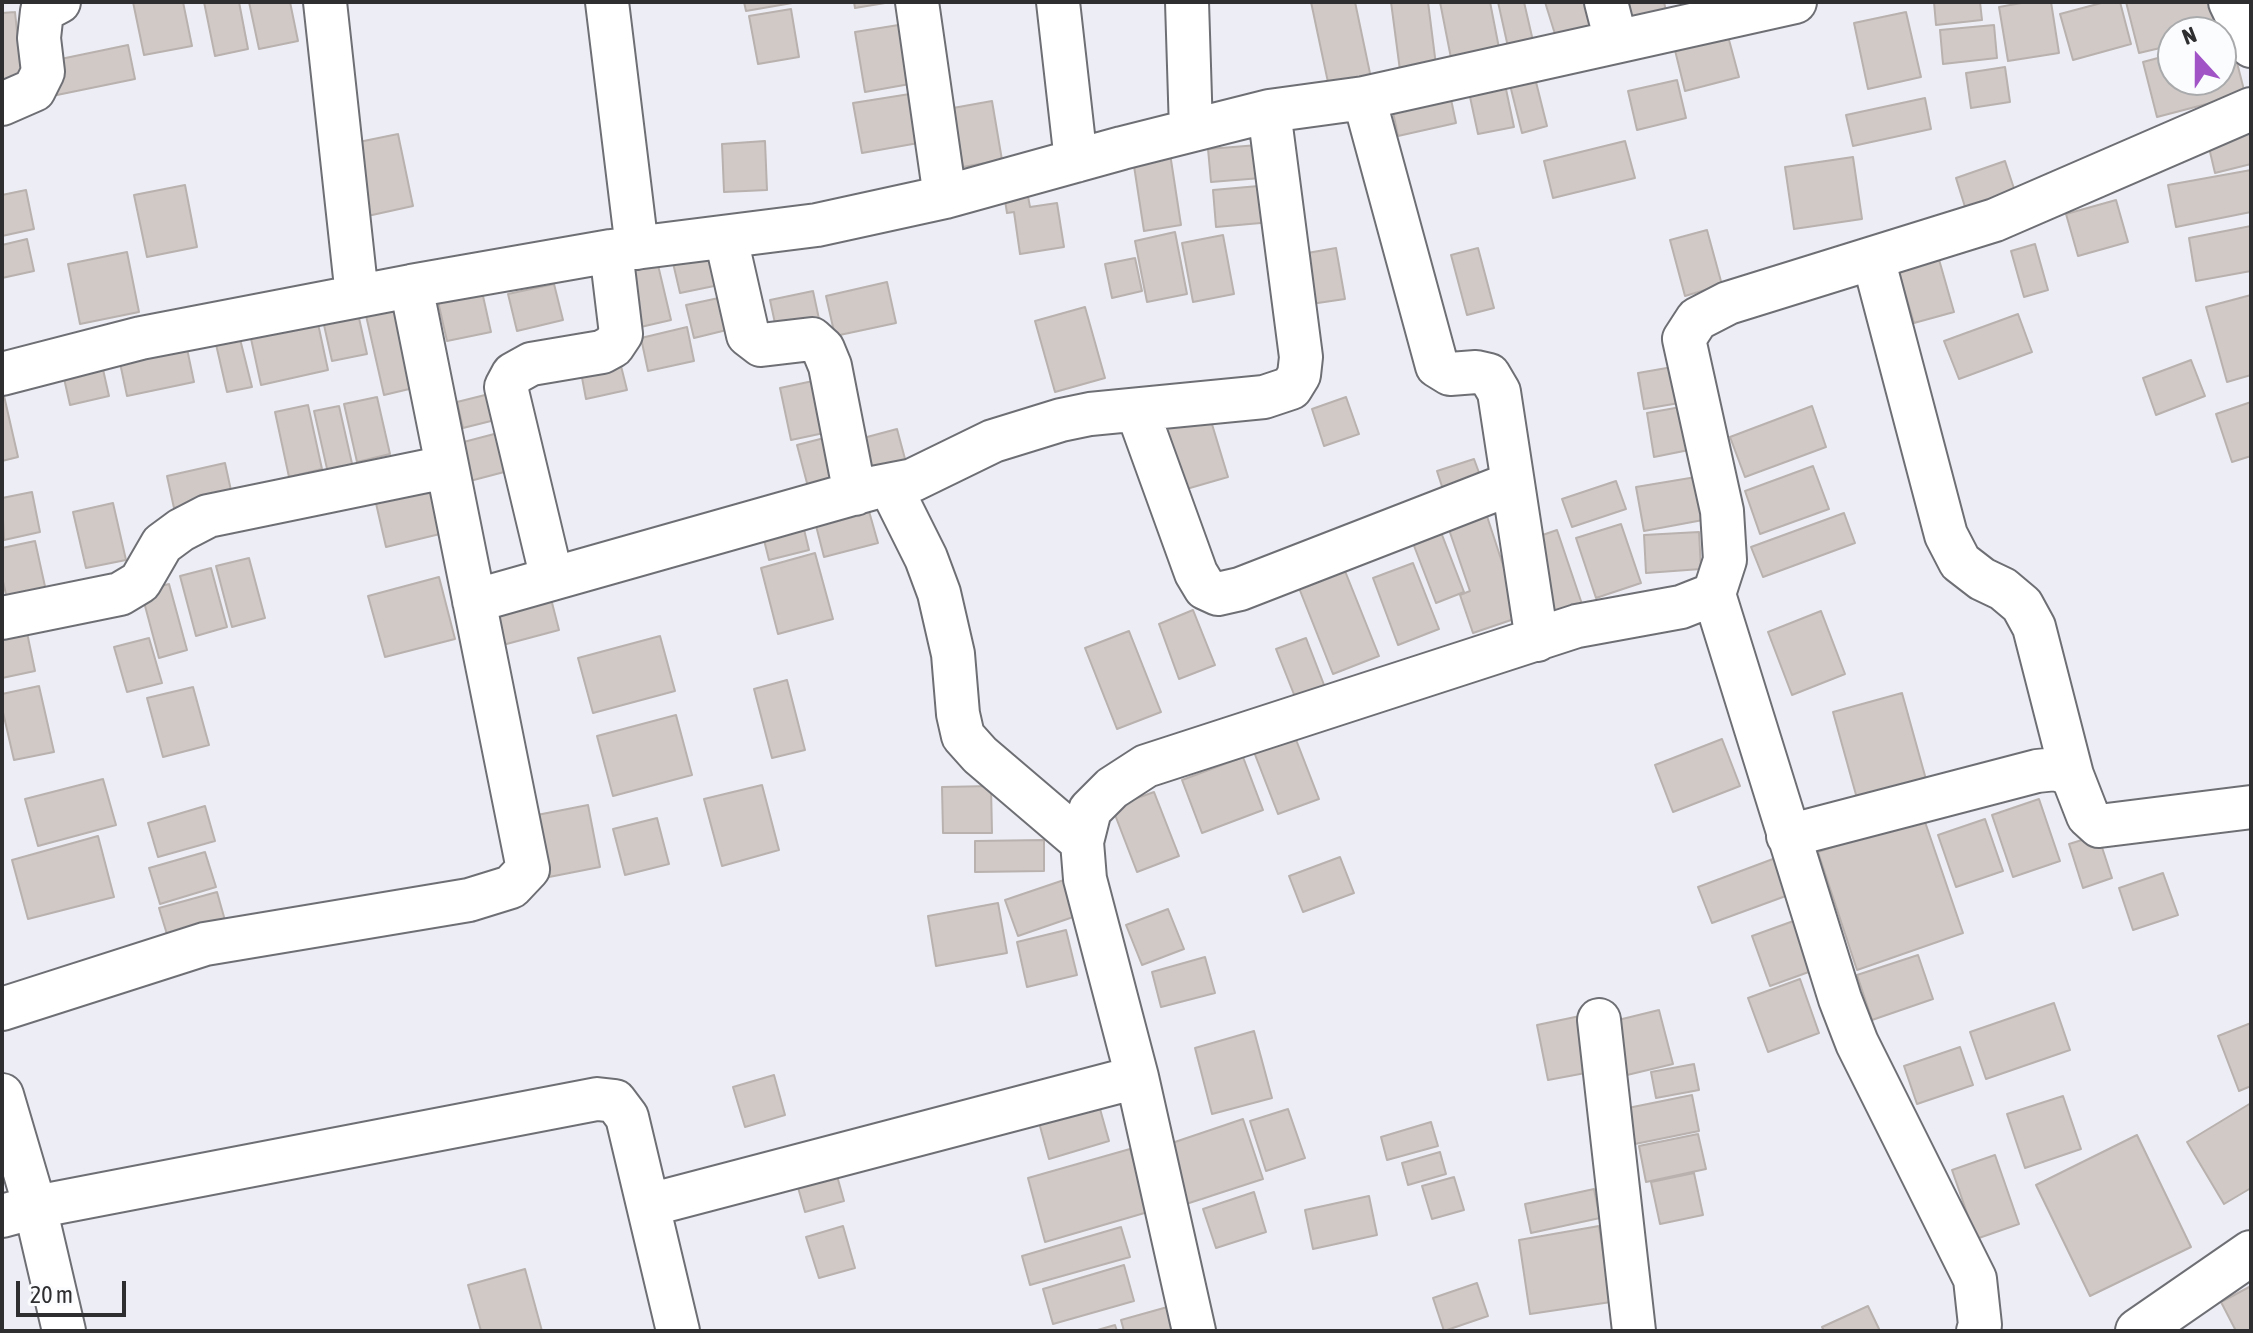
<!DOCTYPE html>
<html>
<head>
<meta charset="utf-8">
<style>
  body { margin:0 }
  #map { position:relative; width:2253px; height:1333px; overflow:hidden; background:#edeef5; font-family:"Asap Condensed",sans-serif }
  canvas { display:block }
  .frame { position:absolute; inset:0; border:4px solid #2e2e31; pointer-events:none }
  .north { position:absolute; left:2157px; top:16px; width:80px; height:80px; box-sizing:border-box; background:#fbfcfe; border:2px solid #a9aaac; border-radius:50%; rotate:339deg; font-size:22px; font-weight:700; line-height:32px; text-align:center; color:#2e2e31 }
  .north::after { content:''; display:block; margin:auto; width:28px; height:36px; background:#a054c6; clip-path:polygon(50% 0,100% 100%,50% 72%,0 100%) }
  .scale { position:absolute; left:16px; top:1281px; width:110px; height:36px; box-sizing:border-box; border:4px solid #2e2e31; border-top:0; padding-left:10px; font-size:24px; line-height:28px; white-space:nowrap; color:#2e2e31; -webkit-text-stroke:6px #fbfcfe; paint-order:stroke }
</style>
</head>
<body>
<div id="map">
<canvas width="2253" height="1333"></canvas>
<div class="frame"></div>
<div class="north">N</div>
<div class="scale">20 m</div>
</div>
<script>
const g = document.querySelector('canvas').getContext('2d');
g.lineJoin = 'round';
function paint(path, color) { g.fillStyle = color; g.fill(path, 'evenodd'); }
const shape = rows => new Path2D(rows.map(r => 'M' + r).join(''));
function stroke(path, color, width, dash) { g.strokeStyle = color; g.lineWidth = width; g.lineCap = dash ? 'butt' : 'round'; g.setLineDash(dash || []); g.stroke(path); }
const building = shape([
  [133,2,183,2,192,46,144,55,133,2],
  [204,2,239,2,248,49,215,56,204,2],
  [249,2,290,2,298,41,259,49,249,2],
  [744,2,798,2,746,11,744,2],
  [854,2,891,2,855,8,854,2],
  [1311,2,1355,2,1371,78,1329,87,1311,2],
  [1391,2,1428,2,1437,73,1401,78,1391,2],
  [1440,2,1490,2,1499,48,1451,58,1440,2],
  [1498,2,1524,2,1533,41,1508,47,1498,2],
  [1545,2,1598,2,1608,32,1559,47,1545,2],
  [1614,2,1664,2,1666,11,1620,23,1614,2],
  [1934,2,1980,2,1982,20,1936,25,1934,2],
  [2027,2,2051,2,2059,53,2008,61,1999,7,2027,2],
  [2105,2,2120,2,2131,44,2073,60,2060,14,2105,2],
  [2126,2,2213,2,2221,32,2173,32,2173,45,2139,53,2126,2],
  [791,9,799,57,758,64,749,16,791,9],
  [15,12,22,80,2,82,2,13,15,12],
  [1906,12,1921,77,1868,89,1854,23,1906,12],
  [911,23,921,82,865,92,855,32,911,23],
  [1725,25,1739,77,1685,91,1672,38,1725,25],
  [1994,25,1997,58,1943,64,1940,30,1994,25],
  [2231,39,2245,94,2157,117,2143,62,2173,54,2173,80,2221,80,2221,42,2231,39],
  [128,45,135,79,57,95,51,61,128,45],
  [1532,66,1547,126,1522,133,1507,73,1532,66],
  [2005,67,2010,102,1971,108,1966,73,2005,67],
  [1503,75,1514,127,1478,134,1467,83,1503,75],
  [1677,80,1686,118,1637,130,1628,91,1677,80],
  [1448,85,1456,123,1398,136,1390,98,1448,85],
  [916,93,924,142,862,153,853,103,916,93],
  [1925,98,1931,129,1853,146,1846,115,1925,98],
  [992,101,1002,160,963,167,953,108,992,101],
  [2251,123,2251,164,2215,173,2206,135,2251,123],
  [398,134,413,206,363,217,349,144,398,134],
  [765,141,767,190,724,192,722,144,765,141],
  [1625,141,1635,178,1553,198,1544,161,1625,141],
  [1258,145,1261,178,1211,182,1208,149,1258,145],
  [1169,147,1181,225,1144,231,1132,153,1169,147],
  [1853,157,1862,219,1794,229,1785,167,1853,157],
  [2005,161,2020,207,1970,223,1956,178,2005,161],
  [2251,170,2251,212,2176,227,2168,185,2251,170],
  [185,185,197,247,147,257,134,195,185,185],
  [1270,185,1272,222,1216,227,1213,190,1270,185],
  [26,190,34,229,2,236,2,195,26,190],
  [1027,191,1030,207,1057,203,1064,247,1020,254,1014,212,1007,213,1004,194,1027,191],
  [2116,200,2128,242,2078,256,2066,214,2116,200],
  [2251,226,2251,271,2196,281,2189,238,2251,226],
  [1707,230,1722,285,1685,296,1670,240,1707,230],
  [1175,232,1187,294,1147,302,1135,241,1175,232],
  [1223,235,1234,294,1193,302,1182,243,1223,235],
  [27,239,34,271,2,278,2,245,27,239],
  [709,241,719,285,680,293,670,250,709,241],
  [2035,244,2048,290,2024,297,2011,251,2035,244],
  [1336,248,1345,299,1304,305,1296,255,1336,248],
  [1478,248,1494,308,1467,315,1451,255,1478,248],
  [1936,249,1954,312,1914,323,1895,260,1936,249],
  [127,252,139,312,80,324,68,264,127,252],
  [1135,258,1142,291,1112,298,1105,264,1135,258],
  [658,265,671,320,632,329,620,274,658,265],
  [887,282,896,323,835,336,826,296,887,282],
  [554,284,563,320,517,331,508,294,554,284],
  [481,287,491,332,447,341,437,297,481,287],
  [813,291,819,319,776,328,770,300,813,291],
  [2251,295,2251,375,2227,382,2206,307,2251,295],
  [728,296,735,328,694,338,686,305,728,296],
  [403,302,422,386,384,395,365,311,403,302],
  [1085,307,1105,378,1055,392,1035,321,1085,307],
  [357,309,367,354,332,361,322,316,357,309],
  [2018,314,2032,352,1959,379,1944,341,2018,314],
  [317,319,328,370,261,385,250,334,317,319],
  [687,327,694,361,648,371,641,338,687,327],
  [239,335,252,387,227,392,215,340,239,335],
  [186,344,194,382,127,396,119,358,186,344],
  [100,356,109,396,70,405,61,365,100,356],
  [619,358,627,390,586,399,580,367,619,358],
  [2191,360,2205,396,2156,415,2143,378,2191,360],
  [1684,365,1691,401,1644,409,1638,373,1684,365],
  [813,381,824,433,791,440,780,388,813,381],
  [2,387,18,457,2,461,2,387],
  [497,392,503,418,463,428,457,402,497,392],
  [377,397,390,454,357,462,344,404,377,397],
  [1346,397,1359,434,1324,446,1312,409,1346,397],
  [2251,402,2251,456,2232,462,2216,414,2251,402],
  [308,405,322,469,289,477,275,412,308,405],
  [1692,405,1699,448,1654,457,1647,413,1692,405],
  [339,406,353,468,328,473,314,411,339,406],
  [1812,406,1826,447,1745,477,1730,437,1812,406],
  [1208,411,1228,477,1176,492,1157,426,1208,411],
  [897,429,908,470,863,482,852,441,897,429],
  [498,433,508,471,466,482,456,444,498,433],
  [832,436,842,478,808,487,797,445,832,436],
  [1474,459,1485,489,1447,502,1437,471,1474,459],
  [225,463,232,495,174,508,167,476,225,463],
  [1813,466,1829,509,1760,534,1745,491,1813,466],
  [1696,477,1703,520,1644,531,1636,487,1696,477],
  [1616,481,1626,509,1572,527,1562,499,1616,481],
  [430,486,440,534,386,547,375,499,430,486],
  [32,492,40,532,4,540,2,498,32,492],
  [865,497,878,543,824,557,812,510,865,497],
  [1482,501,1520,617,1473,633,1460,595,1470,591,1444,515,1482,501],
  [113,503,126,560,86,568,73,512,113,503],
  [800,513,809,550,769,560,760,524,800,513],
  [1844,513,1855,543,1763,577,1751,547,1844,513],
  [1434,514,1464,592,1436,603,1406,525,1434,514],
  [1621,524,1641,583,1596,598,1576,538,1621,524],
  [1557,530,1584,610,1554,620,1528,540,1557,530],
  [1699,532,1701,569,1646,573,1644,535,1699,532],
  [35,541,46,591,7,599,2,577,2,548,35,541],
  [815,553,833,619,778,634,761,568,815,553],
  [249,558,265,618,232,627,216,566,249,558],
  [1413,563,1439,629,1398,645,1373,578,1413,563],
  [211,568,227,627,196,636,180,576,211,568],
  [1345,571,1379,656,1333,674,1299,588,1345,571],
  [439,577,455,639,385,657,368,596,439,577],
  [169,584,187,650,159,658,141,591,169,584],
  [548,587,559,630,499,646,488,603,548,587],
  [1193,610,1215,665,1179,679,1159,624,1193,610],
  [1821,611,1845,674,1792,695,1768,632,1821,611],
  [25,623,35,671,2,678,2,628,25,623],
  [1129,631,1161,712,1117,729,1085,648,1129,631],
  [660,636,675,691,593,713,578,658,660,636],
  [149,638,162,683,127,692,114,647,149,638],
  [1306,638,1326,690,1297,702,1276,649,1306,638],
  [787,680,805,750,772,758,754,689,787,680],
  [39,686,54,752,14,760,2,708,2,694,39,686],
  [193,687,209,745,163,757,147,698,193,687],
  [1902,693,1927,783,1858,802,1833,712,1902,693],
  [676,715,692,775,613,796,597,736,676,715],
  [1295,737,1319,799,1278,814,1254,752,1295,737],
  [1722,739,1740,786,1673,812,1655,765,1722,739],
  [1243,757,1263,810,1202,833,1182,780,1243,757],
  [103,779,116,825,38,846,25,799,103,779],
  [762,785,779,850,722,866,704,799,762,785],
  [991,786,992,833,943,833,942,787,991,786],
  [1154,792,1179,856,1137,872,1112,807,1154,792],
  [2039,799,2060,861,2013,877,1992,815,2039,799],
  [588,805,600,867,549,877,537,815,588,805],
  [205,806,215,841,158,857,148,823,205,806],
  [1923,816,1963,933,1857,970,1818,852,1923,816],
  [657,818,669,864,625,875,613,829,657,818],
  [1985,819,2003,871,1956,887,1938,835,1985,819],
  [2098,835,2112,878,2083,888,2069,844,2098,835],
  [98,836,114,897,28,919,12,860,98,836],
  [1044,840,1044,871,975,872,975,841,1044,840],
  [205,852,216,887,160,904,149,868,205,852],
  [1781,856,1794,893,1712,923,1698,887,1781,856],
  [1340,857,1354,893,1303,912,1289,876,1340,857],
  [2163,873,2178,915,2133,930,2119,888,2163,873],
  [1064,880,1076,916,1018,936,1005,900,1064,880],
  [217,892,226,924,169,941,159,908,217,892],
  [998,903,1007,953,936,966,928,916,998,903],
  [1168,909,1184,949,1142,965,1126,925,1168,909],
  [1799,919,1817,969,1770,986,1752,936,1799,919],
  [1066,930,1077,975,1027,987,1017,942,1066,930],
  [1918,955,1933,999,1872,1020,1857,975,1918,955],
  [1205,957,1215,993,1161,1007,1152,972,1205,957],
  [1800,979,1819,1033,1768,1052,1748,998,1800,979],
  [2054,1003,2070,1050,1986,1079,1970,1032,2054,1003],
  [1659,1010,1673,1064,1627,1075,1614,1021,1659,1010],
  [1580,1016,1591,1072,1548,1080,1537,1025,1580,1016],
  [2251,1023,2251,1086,2239,1091,2218,1036,2251,1023],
  [1254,1031,1272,1098,1212,1114,1195,1048,1254,1031],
  [1960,1047,1973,1085,1917,1104,1904,1066,1960,1047],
  [1694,1064,1699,1090,1656,1098,1651,1072,1694,1064],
  [774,1075,785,1115,745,1127,733,1087,774,1075],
  [1095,1091,1109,1141,1049,1159,1035,1108,1095,1091],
  [1692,1095,1699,1131,1630,1145,1623,1109,1692,1095],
  [2063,1096,2081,1149,2025,1168,2007,1114,2063,1096],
  [2251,1103,2251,1188,2224,1204,2187,1142,2251,1103],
  [1288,1109,1305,1158,1266,1171,1250,1121,1288,1109],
  [1243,1119,1263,1179,1183,1205,1163,1146,1243,1119],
  [1431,1122,1438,1146,1387,1160,1381,1137,1431,1122],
  [1698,1134,1706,1169,1646,1182,1639,1146,1698,1134],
  [2137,1135,2191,1247,2090,1296,2036,1185,2137,1135],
  [1130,1149,1148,1212,1045,1242,1028,1178,1130,1149],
  [1440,1152,1446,1174,1408,1185,1402,1163,1440,1152],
  [1995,1155,2019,1224,1976,1239,1952,1170,1995,1155],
  [834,1165,844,1201,805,1212,795,1177,834,1165],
  [1694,1173,1703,1215,1660,1224,1651,1182,1694,1173],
  [1454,1177,1464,1210,1432,1219,1422,1186,1454,1177],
  [1594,1189,1600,1218,1531,1233,1525,1204,1594,1189],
  [1254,1192,1266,1232,1216,1248,1203,1209,1254,1192],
  [1369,1196,1377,1235,1313,1249,1305,1210,1369,1196],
  [843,1226,855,1268,819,1278,806,1237,843,1226],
  [1599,1226,1611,1302,1530,1314,1519,1240,1599,1226],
  [1121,1227,1130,1257,1030,1285,1022,1256,1121,1227],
  [1124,1265,1134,1301,1053,1324,1043,1289,1124,1265],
  [525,1269,542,1331,481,1331,468,1285,525,1269],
  [1477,1283,1488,1316,1444,1331,1433,1298,1477,1283],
  [2251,1286,2251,1331,2236,1331,2221,1302,2251,1286],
  [1171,1306,1178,1331,1124,1331,1121,1320,1171,1306],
  [1868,1306,1880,1331,1824,1331,1822,1327,1868,1306],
  [1115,1325,1117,1331,1094,1331,1115,1325]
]);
paint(building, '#d0c9c6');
stroke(building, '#b8b1ae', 2);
const street = shape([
  [325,2,357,296],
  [607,2,637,248],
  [917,2,945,197],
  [1058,2,1076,161],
  [1187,2,1191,130],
  [1606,2,1616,41],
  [2230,2,2251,46],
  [1364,98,1437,366,1450,374,1476,372,1489,375,1499,392,1537,640],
  [2,104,34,90,43,72,39,38,42,11,59,2],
  [726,238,748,335,761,345,812,339,823,349,830,366,855,494],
  [1873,258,1946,535,1960,562,1982,579,2003,589,2022,605,2034,627,2072,775],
  [2,374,141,338,411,286],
  [1137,410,1196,573,1205,588,1218,594,1240,589,1513,483],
  [890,486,926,558,939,593,953,654,958,714,963,736,980,755,1082,842],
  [552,579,506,387,513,374,531,364,602,352,613,346,621,334,611,251],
  [1714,594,1840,999,1857,1043,1975,1279,1980,1325,1978,1331],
  [474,601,877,487,913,480,993,441,1061,420,1090,414,1264,397,1291,388,1299,375,1301,357,1269,111],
  [2,618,120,594,140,582,162,544,181,530,208,516,446,467],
  [1788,836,2037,771,2056,769,2072,775,2088,816,2099,826,2251,807],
  [2,1009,205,944,469,900,511,887,528,869,411,286,611,251,817,225,945,197,1122,148,1269,111,1364,98,1795,2],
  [1599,1020,1634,1331],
  [2,1095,35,1207,64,1331],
  [649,1205,1137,1077],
  [2,1216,35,1207,597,1099,615,1101,627,1117,678,1331],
  [1194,1331,1137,1077,1085,879,1082,842,1090,810,1112,788,1146,766,1577,626,1681,607,1714,594,1725,560,1722,511,1684,339,1697,319,1728,303,1995,220,2251,109]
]);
const primary = shape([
  [2138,1331,2251,1253]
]);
stroke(street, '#6e6f75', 46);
stroke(primary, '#6e6f75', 48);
stroke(street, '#fff', 42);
stroke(primary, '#fff', 44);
</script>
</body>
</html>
